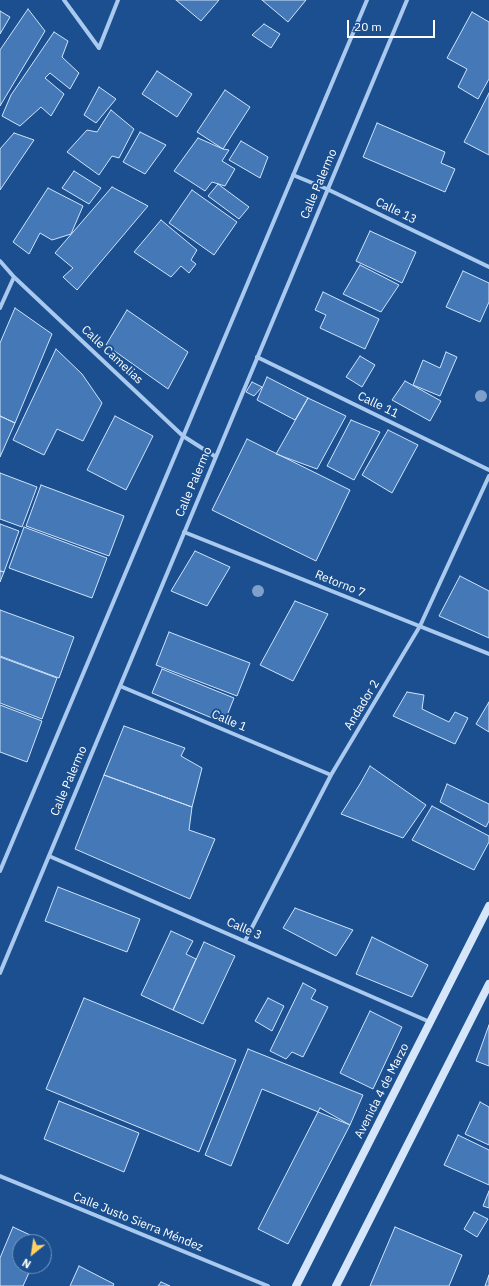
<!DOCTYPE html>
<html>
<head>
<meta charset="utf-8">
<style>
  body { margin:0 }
  #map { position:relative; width:489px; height:1286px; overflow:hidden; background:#1b4f8f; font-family:"IBM Plex Sans",sans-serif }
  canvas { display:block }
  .north { position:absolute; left:12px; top:1234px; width:40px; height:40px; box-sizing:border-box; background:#1b4f8f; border:1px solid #7695bc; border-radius:50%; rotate:210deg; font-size:11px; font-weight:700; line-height:16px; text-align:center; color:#fff }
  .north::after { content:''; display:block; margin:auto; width:14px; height:18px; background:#ffd166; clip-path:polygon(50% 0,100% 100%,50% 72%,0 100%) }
  .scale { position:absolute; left:347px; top:20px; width:88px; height:18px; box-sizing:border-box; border:2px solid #fff; border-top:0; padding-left:5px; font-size:12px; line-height:14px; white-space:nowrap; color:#fff; -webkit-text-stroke:3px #1b4f8f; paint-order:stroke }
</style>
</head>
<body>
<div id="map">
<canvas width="489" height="1286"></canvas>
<div class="north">N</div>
<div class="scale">20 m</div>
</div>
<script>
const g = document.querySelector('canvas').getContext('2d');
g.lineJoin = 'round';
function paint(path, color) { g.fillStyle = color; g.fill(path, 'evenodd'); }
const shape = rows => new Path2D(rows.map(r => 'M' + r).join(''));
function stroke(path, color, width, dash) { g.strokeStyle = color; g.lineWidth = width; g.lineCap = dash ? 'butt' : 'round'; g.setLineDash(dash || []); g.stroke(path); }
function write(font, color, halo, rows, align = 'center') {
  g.font = font + ' "IBM Plex Sans",sans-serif'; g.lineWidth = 4; g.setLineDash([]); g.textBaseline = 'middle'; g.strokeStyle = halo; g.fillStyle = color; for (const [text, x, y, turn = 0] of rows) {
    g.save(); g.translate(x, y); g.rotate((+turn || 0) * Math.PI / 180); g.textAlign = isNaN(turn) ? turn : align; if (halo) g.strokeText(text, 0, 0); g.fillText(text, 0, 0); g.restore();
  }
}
const building = shape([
  [176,0,219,0,201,21,176,0],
  [262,0,306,0,288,22,262,0],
  [28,9,45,31,0,106,0,50,28,9],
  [0,11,10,17,0,34,0,11],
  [472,12,489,22,489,79,478,99,458,87,467,69,447,58,472,12],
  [264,24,280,34,271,48,252,35,264,24],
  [54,32,68,41,62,57,79,73,70,89,50,73,45,78,64,94,51,116,41,107,20,126,2,116,11,95,54,32],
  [157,71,192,94,177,117,142,94,157,71],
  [99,87,116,99,96,123,84,115,99,87],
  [225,90,250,107,223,149,197,132,225,90],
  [489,93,489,155,464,142,489,93],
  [111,110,134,129,119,158,112,156,99,175,67,152,87,130,97,132,111,110],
  [377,123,445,152,441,163,455,169,445,192,363,157,377,123],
  [140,132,166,145,145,174,123,162,140,132],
  [14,133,34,140,0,190,0,149,14,133],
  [198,138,223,149,229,150,222,161,235,169,225,186,212,182,205,191,174,171,198,138],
  [241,141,268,157,260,178,229,160,241,141],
  [74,171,101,188,89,204,62,188,74,171],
  [218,184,249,207,239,219,208,196,218,184],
  [112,187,148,206,77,290,63,277,73,268,55,253,112,187],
  [48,188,83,206,71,234,52,240,40,233,29,254,13,242,48,188],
  [192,190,237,222,214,255,169,223,192,190],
  [161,220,197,250,191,260,196,264,189,273,181,266,171,277,134,252,161,220],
  [370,231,416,252,402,283,356,261,370,231],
  [360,265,399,285,381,312,343,294,360,265],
  [463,271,489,283,489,302,480,322,446,307,463,271],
  [323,292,379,319,365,349,320,328,326,315,315,310,323,292],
  [15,308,52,334,15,423,0,416,0,343,15,308],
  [127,310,188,352,168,389,106,345,127,310],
  [56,349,82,374,102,403,83,441,57,429,44,455,13,440,56,349],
  [446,352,457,357,440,396,413,385,423,360,440,368,446,352],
  [360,356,375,365,362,387,346,377,360,356],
  [267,377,308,398,295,420,257,400,267,377],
  [405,381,441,401,430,421,392,400,405,381],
  [252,382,262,387,254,396,246,392,252,382],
  [308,398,346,416,317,469,276,454,308,398],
  [0,416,15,423,0,457,0,416],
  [115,416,153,436,126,490,87,470,115,416],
  [351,420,380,432,354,480,327,466,351,420],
  [388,430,418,445,392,493,362,475,388,430],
  [247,439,350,490,316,561,212,510,247,439],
  [0,473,37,487,22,527,0,519,0,473],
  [41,485,124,516,109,556,26,526,41,485],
  [0,524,19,531,4,572,0,571,0,524],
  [24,527,107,558,92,598,9,568,24,527],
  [195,551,230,567,207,606,171,591,195,551],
  [0,571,4,572,0,582,0,571],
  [460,576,489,591,489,638,439,616,460,576],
  [295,601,328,614,293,681,260,665,295,601],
  [0,610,74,637,59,678,0,656,0,610],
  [169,632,250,663,237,696,156,665,169,632],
  [0,657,57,678,42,719,0,703,0,657],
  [162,669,234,698,224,723,152,693,162,669],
  [407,692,424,695,422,709,449,722,455,712,468,718,455,744,393,716,407,692],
  [489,702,489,732,476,724,489,702],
  [0,705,42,721,27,762,0,752,0,705],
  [124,726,185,748,181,756,202,768,192,807,104,775,124,726],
  [370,766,426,805,403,838,341,814,360,784,370,766],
  [104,775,192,807,189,830,215,839,190,899,75,849,104,775],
  [447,784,489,804,489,821,486,827,440,802,447,784],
  [432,806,489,836,489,842,474,870,412,840,432,806],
  [58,887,140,919,127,952,45,921,58,887],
  [295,908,353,930,336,956,283,928,295,908],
  [171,931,193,941,186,954,196,959,173,1010,141,995,171,931],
  [372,937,428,965,412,997,356,974,372,937],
  [204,942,235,956,203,1024,173,1010,204,942],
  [303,983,316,990,311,999,328,1007,303,1057,292,1052,286,1059,270,1051,303,983],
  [84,998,236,1060,199,1152,46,1089,84,998],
  [268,998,284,1006,272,1031,255,1021,268,998],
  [370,1011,402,1027,373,1089,340,1073,370,1011],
  [489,1025,489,1066,476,1061,489,1025],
  [248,1049,363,1095,350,1125,262,1089,231,1166,205,1155,248,1049],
  [59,1101,139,1133,124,1172,44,1139,59,1101],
  [480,1102,489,1107,489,1145,465,1134,480,1102],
  [320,1108,350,1125,288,1244,258,1229,320,1108],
  [458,1135,489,1150,489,1185,444,1165,458,1135],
  [489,1191,489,1208,483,1206,489,1191],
  [474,1212,488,1219,477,1237,464,1229,474,1212],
  [13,1227,43,1241,42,1242,20,1242,20,1266,32,1266,23,1286,0,1286,0,1258,13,1227],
  [395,1227,462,1255,449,1286,370,1286,395,1227],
  [79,1266,114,1284,113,1286,70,1286,79,1266],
  [489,1275,489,1286,485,1286,489,1275],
  [161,1282,170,1286,158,1286,161,1282]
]);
paint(building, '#4478b7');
stroke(building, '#cfe3fa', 1);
stroke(shape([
  [64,0,99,48],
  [99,48,118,0],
  [293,175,327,189,489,267],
  [0,261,14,277,183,436,216,457],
  [0,308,14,277],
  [257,357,489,470],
  [184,532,489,654],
  [120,686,331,775],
  [49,856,430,1022],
  [0,871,367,0],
  [245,941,331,775,420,626,489,476],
  [0,973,407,0],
  [0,1176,268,1286]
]), '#a9c9ee', 4);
stroke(shape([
  [296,1286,489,906],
  [336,1286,489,984]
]), '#d6e6fa', 8);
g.fillStyle = '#7ea0ca';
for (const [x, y] of [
  [481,396],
  [258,591]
]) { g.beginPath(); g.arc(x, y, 6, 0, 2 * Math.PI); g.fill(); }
write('12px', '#fff', '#1b4f8f', [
  ["Calle Palermo",319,184,-67],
  ["Calle 13",396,211,26],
  ["Calle Camelias",112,355,43],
  ["Calle 11",378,405,26],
  ["Calle Palermo",194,482,-67],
  ["Retorno 7",340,584,22],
  ["Andador 2",362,705,-59],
  ["Calle 1",229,721,23],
  ["Calle Palermo",69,781,-67],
  ["Calle 3",244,929,24],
  ["Avenida 4 de Marzo",382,1091,-63],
  ["Calle Justo Sierra Méndez",138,1222,22]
]);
</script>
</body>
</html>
